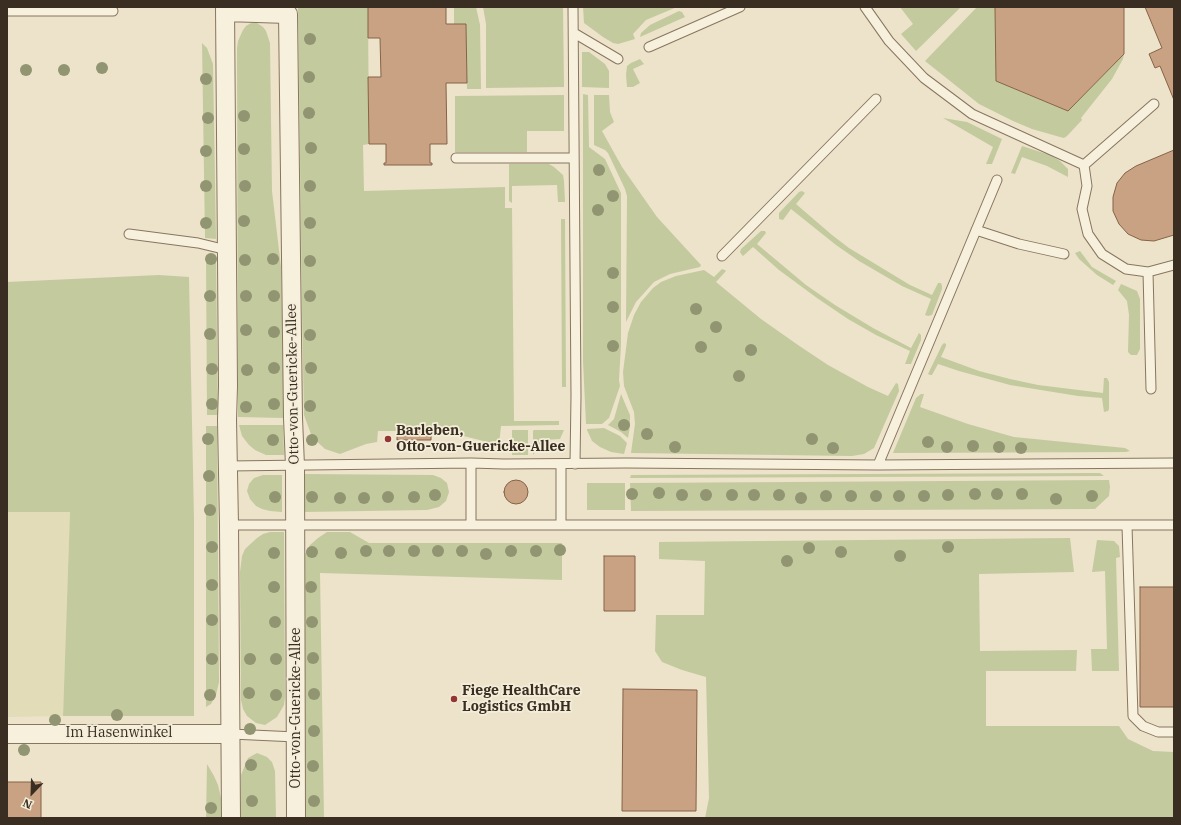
<!DOCTYPE html>
<html>
<head>
<meta charset="utf-8">
<style>
  body { margin:0 }
  #map { position:relative; width:1181px; height:825px; overflow:hidden; background:#ece3ca; font-family:"IBM Plex Serif",serif }
  canvas { display:block }
  .frame { position:absolute; inset:0; border:8px solid #3a2e22; pointer-events:none }
  .north { position:absolute; left:12px; top:773px; width:40px; height:40px; -webkit-text-stroke:3px #f4edd9; paint-order:stroke; rotate:203deg; font-size:11px; font-weight:700; line-height:16px; text-align:center; color:#3a2e22 }
  .north::after { content:''; display:block; margin:auto; width:14px; height:18px; background:#3a2e22; clip-path:polygon(50% 0,100% 100%,50% 72%,0 100%) }
</style>
</head>
<body>
<div id="map">
<canvas width="1181" height="825"></canvas>
<div class="frame"></div>
<div class="north">N</div>
</div>
<script>
const g = document.querySelector('canvas').getContext('2d');
g.lineJoin = 'round';
function paint(path, color) { g.fillStyle = color; g.fill(path, 'evenodd'); }
const shape = rows => new Path2D(rows.map(r => 'M' + r).join(''));
function stroke(path, color, width, dash) { g.strokeStyle = color; g.lineWidth = width; g.lineCap = dash ? 'butt' : 'round'; g.setLineDash(dash || []); g.stroke(path); }
function write(font, color, halo, rows, align = 'center') {
  g.font = font + ' "IBM Plex Serif",serif'; g.lineWidth = 3.5; g.setLineDash([]); g.textBaseline = 'middle'; g.strokeStyle = halo; g.fillStyle = color; for (const [text, x, y, turn = 0] of rows) {
    g.save(); g.translate(x, y); g.rotate((+turn || 0) * Math.PI / 180); g.textAlign = isNaN(turn) ? turn : align; if (halo) g.strokeText(text, 0, 0); g.fillText(text, 0, 0); g.restore();
  }
}
paint(shape([
  [7,512,70,512,63,716,7,717]
]), '#e2dcb8');
paint(shape([
  [298,7,368,7,369,144,363,145,364,191,505,187,505,208,512,208,514,421,559,421,559,425,501,426,499,445,444,431,378,431,377,442,366,444,340,454,325,449,312,437,304,415,302,312],
  [454,7,476,7,480,25,481,89,467,89,466,24,454,24],
  [483,7,563,7,564,87,486,88,486,24],
  [583,7,677,7,646,20,633,34,635,39,618,44,613,43,603,37,584,23],
  [900,7,961,7,916,51,901,34,913,24],
  [977,7,995,7,996,81,1068,111,1124,54,1123,59,1112,79,1081,118,1082,120,1067,136,1064,138,1060,137,1032,129,1013,121,979,104,925,61],
  [679,11,682,12,685,17,640,37,641,33,650,25],
  [251,23,257,23,263,27,266,31,270,43,272,191,281,267,284,418,238,417,237,48,238,41,243,30,246,26],
  [202,43,207,48,213,64,216,239,205,238],
  [582,52,589,52,605,64,609,71,609,88,582,87],
  [640,59,644,64,633,69,640,83,633,87,627,87,626,75,627,66,631,63],
  [583,94,588,95,589,147,605,159,621,193,621,345,619,380,620,386,609,418,602,424,586,424,583,361],
  [564,95,564,131,527,131,527,152,455,152,455,96],
  [594,95,609,95,610,112,614,122,602,131,622,167,657,217,701,265,700,267,670,274,654,282,636,302,626,322,627,196,625,189,608,153,605,150,594,145],
  [943,118,967,122,1002,139,992,164,986,164,993,147],
  [1022,146,1050,155,1060,161,1068,169,1068,177,1047,166,1022,157,1015,174,1011,173],
  [509,164,549,164,554,167,563,175,564,181,565,202,558,202,557,185,512,186,512,203,509,201],
  [802,191,805,193,796,204,832,235,849,248,910,285,932,295,938,283,941,283,942,286,942,289,932,315,928,316,925,315,931,299,902,286,859,261,836,245,791,209,783,220,779,219,779,213,799,192],
  [561,219,565,219,566,387,562,387],
  [761,231,765,231,766,233,757,244,806,285,835,305,873,328,911,348,919,333,921,335,921,340,911,364,905,364,910,351,876,335,848,319,817,298,779,270,753,247,743,256,742,255,740,252,741,249],
  [1080,251,1092,267,1116,281,1113,285,1097,275,1079,259,1075,253],
  [206,255,216,257,218,415,207,415],
  [722,269,725,270,726,271,716,282,761,319,798,345,828,365,868,387,888,396,896,383,898,384,899,391,874,448,864,454,852,456,631,453,635,424,634,412,624,386,623,372,628,333,634,315,641,302,653,288,661,282,676,276,704,270,714,277],
  [159,275,189,277,194,520,194,716,63,716,70,512,7,512,7,282],
  [1121,284,1137,291,1140,299,1140,349,1137,355,1131,355,1128,352,1129,315,1127,301,1118,290],
  [944,343,946,344,946,346,941,357,979,371,1010,379,1038,385,1103,393,1104,378,1107,378,1109,382,1109,409,1108,411,1104,412,1102,398,1078,396,1010,385,959,371,938,364,932,375,930,375,928,374,942,345],
  [621,394,630,415,630,426,628,438,621,432,608,425,614,419],
  [921,394,924,394,920,407,968,424,1014,437,1125,448,1130,451,1126,452,893,453,916,398],
  [239,425,283,425,284,455,266,455,255,450,249,445,242,436],
  [206,426,217,426,219,682,216,695,211,704,206,707],
  [604,428,620,436,627,443,624,454,611,452,600,447,592,441,587,430,587,429],
  [512,430,528,430,528,455,512,455],
  [534,430,564,430,560,439,543,440,533,455,533,431],
  [1094,473,1100,473,1104,476,630,478,631,475],
  [304,474,433,475,441,478,447,483,449,492,446,501,439,507,427,510,304,512],
  [263,475,282,475,282,512,270,511,262,509,256,506,250,499,247,491,249,484,254,478],
  [1109,480,1110,487,1109,496,1095,509,631,511,630,483],
  [587,483,625,483,625,510,587,510],
  [270,532,284,532,285,697,284,705,277,717,265,725,256,723,247,716,243,709,241,700,240,572,242,556,245,549,257,538,263,534],
  [327,532,350,532,369,543,562,543,562,580,320,573,324,818,305,818,303,655,304,568,305,554,310,545,318,538],
  [1070,538,1074,572,979,574,980,651,1077,650,1076,671,986,671,986,726,1119,726,1128,739,1153,751,1174,752,1174,818,705,818,709,798,706,677,682,670,662,662,655,651,656,615,704,615,705,561,659,559,659,542],
  [1097,540,1114,541,1119,546,1120,557,1116,558,1119,671,1092,671,1091,649,1107,649,1105,571,1092,572],
  [257,753,267,757,272,762,275,771,276,818,241,818,241,775,248,758],
  [207,764,214,776,218,785,221,798,221,818,206,818]
]), '#c3ca9e');
const building = shape([
  [368,7,446,7,446,24,466,24,467,83,446,83,447,144,430,144,430,163,432,163,432,165,384,165,384,163,386,163,386,144,369,144,368,77,381,77,380,38,368,38,368,7],
  [995,7,1124,7,1124,54,1068,111,996,81,995,7],
  [1145,7,1174,7,1174,100,1160,66,1155,68,1149,54,1162,48,1145,7],
  [1174,150,1174,235,1154,241,1141,240,1128,234,1119,224,1113,211,1113,197,1117,183,1125,173,1136,166,1174,150],
  [397,430,431,430,431,440,397,440,397,430],
  '504 492a12 12 0 1 1 24 0a12 12 0 1 1-24 0Z',
  [604,556,635,556,635,611,604,611,604,556],
  [1140,587,1174,587,1174,707,1140,707,1140,587],
  [623,689,697,690,696,811,622,811,623,689],
  [7,782,41,782,41,818,7,818,7,782]
]);
paint(building, '#c8a282');
stroke(building, '#866246', 1);
const service = shape([
  [573,7,576,396,575,464],
  [865,7,889,41,924,78,972,114,1084,165,1087,186,1082,209,1088,234,1102,254,1126,269,1148,272,1151,389],
  [7,11,113,11],
  [574,33,618,59],
  [649,47,740,7],
  [456,158,574,158],
  [1084,165,1154,104],
  [976,230,1019,244,1064,254],
  [129,234,198,243,227,250],
  [722,256,876,99],
  [1148,272,1174,265],
  [471,463,471,525],
  [561,464,561,525],
  [878,465,997,180],
  [228,466,471,463,504,464,626,463,878,465,1174,463],
  [229,525,1174,525],
  [1127,526,1133,716,1143,726,1158,732,1174,732],
  [231,734,296,737]
]);
const minor = shape([
  [225,7,228,386,227,420,229,525,231,818],
  [225,12,288,14,293,418,295,466,296,818],
  [7,734,231,734]
]);
stroke(service, '#88765f', 11);
stroke(minor, '#88765f', 20);
stroke(service, '#f7f0dd', 9);
stroke(minor, '#f7f0dd', 18);
g.fillStyle = '#929571';
for (const [x, y] of [
  [310,39],
  [102,68],
  [26,70],
  [64,70],
  [309,77],
  [206,79],
  [309,113],
  [244,116],
  [208,118],
  [311,148],
  [244,149],
  [206,151],
  [599,170],
  [206,186],
  [245,186],
  [310,186],
  [613,196],
  [598,210],
  [244,221],
  [206,223],
  [310,223],
  [211,259],
  [273,259],
  [245,260],
  [310,261],
  [613,273],
  [210,296],
  [246,296],
  [274,296],
  [310,296],
  [613,307],
  [696,309],
  [716,327],
  [246,330],
  [274,332],
  [210,334],
  [310,335],
  [613,346],
  [701,347],
  [751,350],
  [274,368],
  [311,368],
  [212,369],
  [247,370],
  [739,376],
  [212,404],
  [274,404],
  [310,406],
  [246,407],
  [624,425],
  [647,434],
  [208,439],
  [812,439],
  [273,440],
  [312,440],
  [928,442],
  [973,446],
  [675,447],
  [947,447],
  [999,447],
  [833,448],
  [1021,448],
  [209,476],
  [659,493],
  [632,494],
  [975,494],
  [997,494],
  [1022,494],
  [435,495],
  [682,495],
  [706,495],
  [732,495],
  [754,495],
  [779,495],
  [948,495],
  [826,496],
  [851,496],
  [876,496],
  [899,496],
  [924,496],
  [1092,496],
  [275,497],
  [312,497],
  [388,497],
  [414,497],
  [340,498],
  [364,498],
  [801,498],
  [1056,499],
  [210,510],
  [212,547],
  [948,547],
  [809,548],
  [560,550],
  [366,551],
  [389,551],
  [414,551],
  [438,551],
  [462,551],
  [511,551],
  [536,551],
  [312,552],
  [841,552],
  [274,553],
  [341,553],
  [486,554],
  [900,556],
  [787,561],
  [212,585],
  [274,587],
  [311,587],
  [212,620],
  [275,622],
  [312,622],
  [313,658],
  [212,659],
  [250,659],
  [276,659],
  [249,693],
  [314,694],
  [210,695],
  [276,695],
  [117,715],
  [55,720],
  [250,729],
  [314,731],
  [24,750],
  [251,765],
  [313,766],
  [252,801],
  [314,801],
  [211,808]
]) { g.beginPath(); g.arc(x, y, 6, 0, 2 * Math.PI); g.fill(); }
for (const [x, y, r, color] of [
  [388,439,4,"#933633"],
  [454,699,4,"#933633"]
]) { const dot = new Path2D(); dot.arc(x, y, r, 0, 2 * Math.PI); g.fillStyle = color; g.fill(dot); stroke(dot, '#f4edd9', 1.5); }
write('14px', '#3a2e22', '#f4edd9', [
  ["Otto-von-Guericke-Allee",293,384,-91],
  ["Otto-von-Guericke-Allee",296,708,-90],
  ["Im Hasenwinkel",119,733]
]);
write('bold 14px', '#3a2e22', '#f4edd9', [
  ["Barleben,",396,431],
  ["Otto-von-Guericke-Allee",396,447],
  ["Fiege HealthCare",462,691],
  ["Logistics GmbH",462,707]
], 'left');
</script>
</body>
</html>
